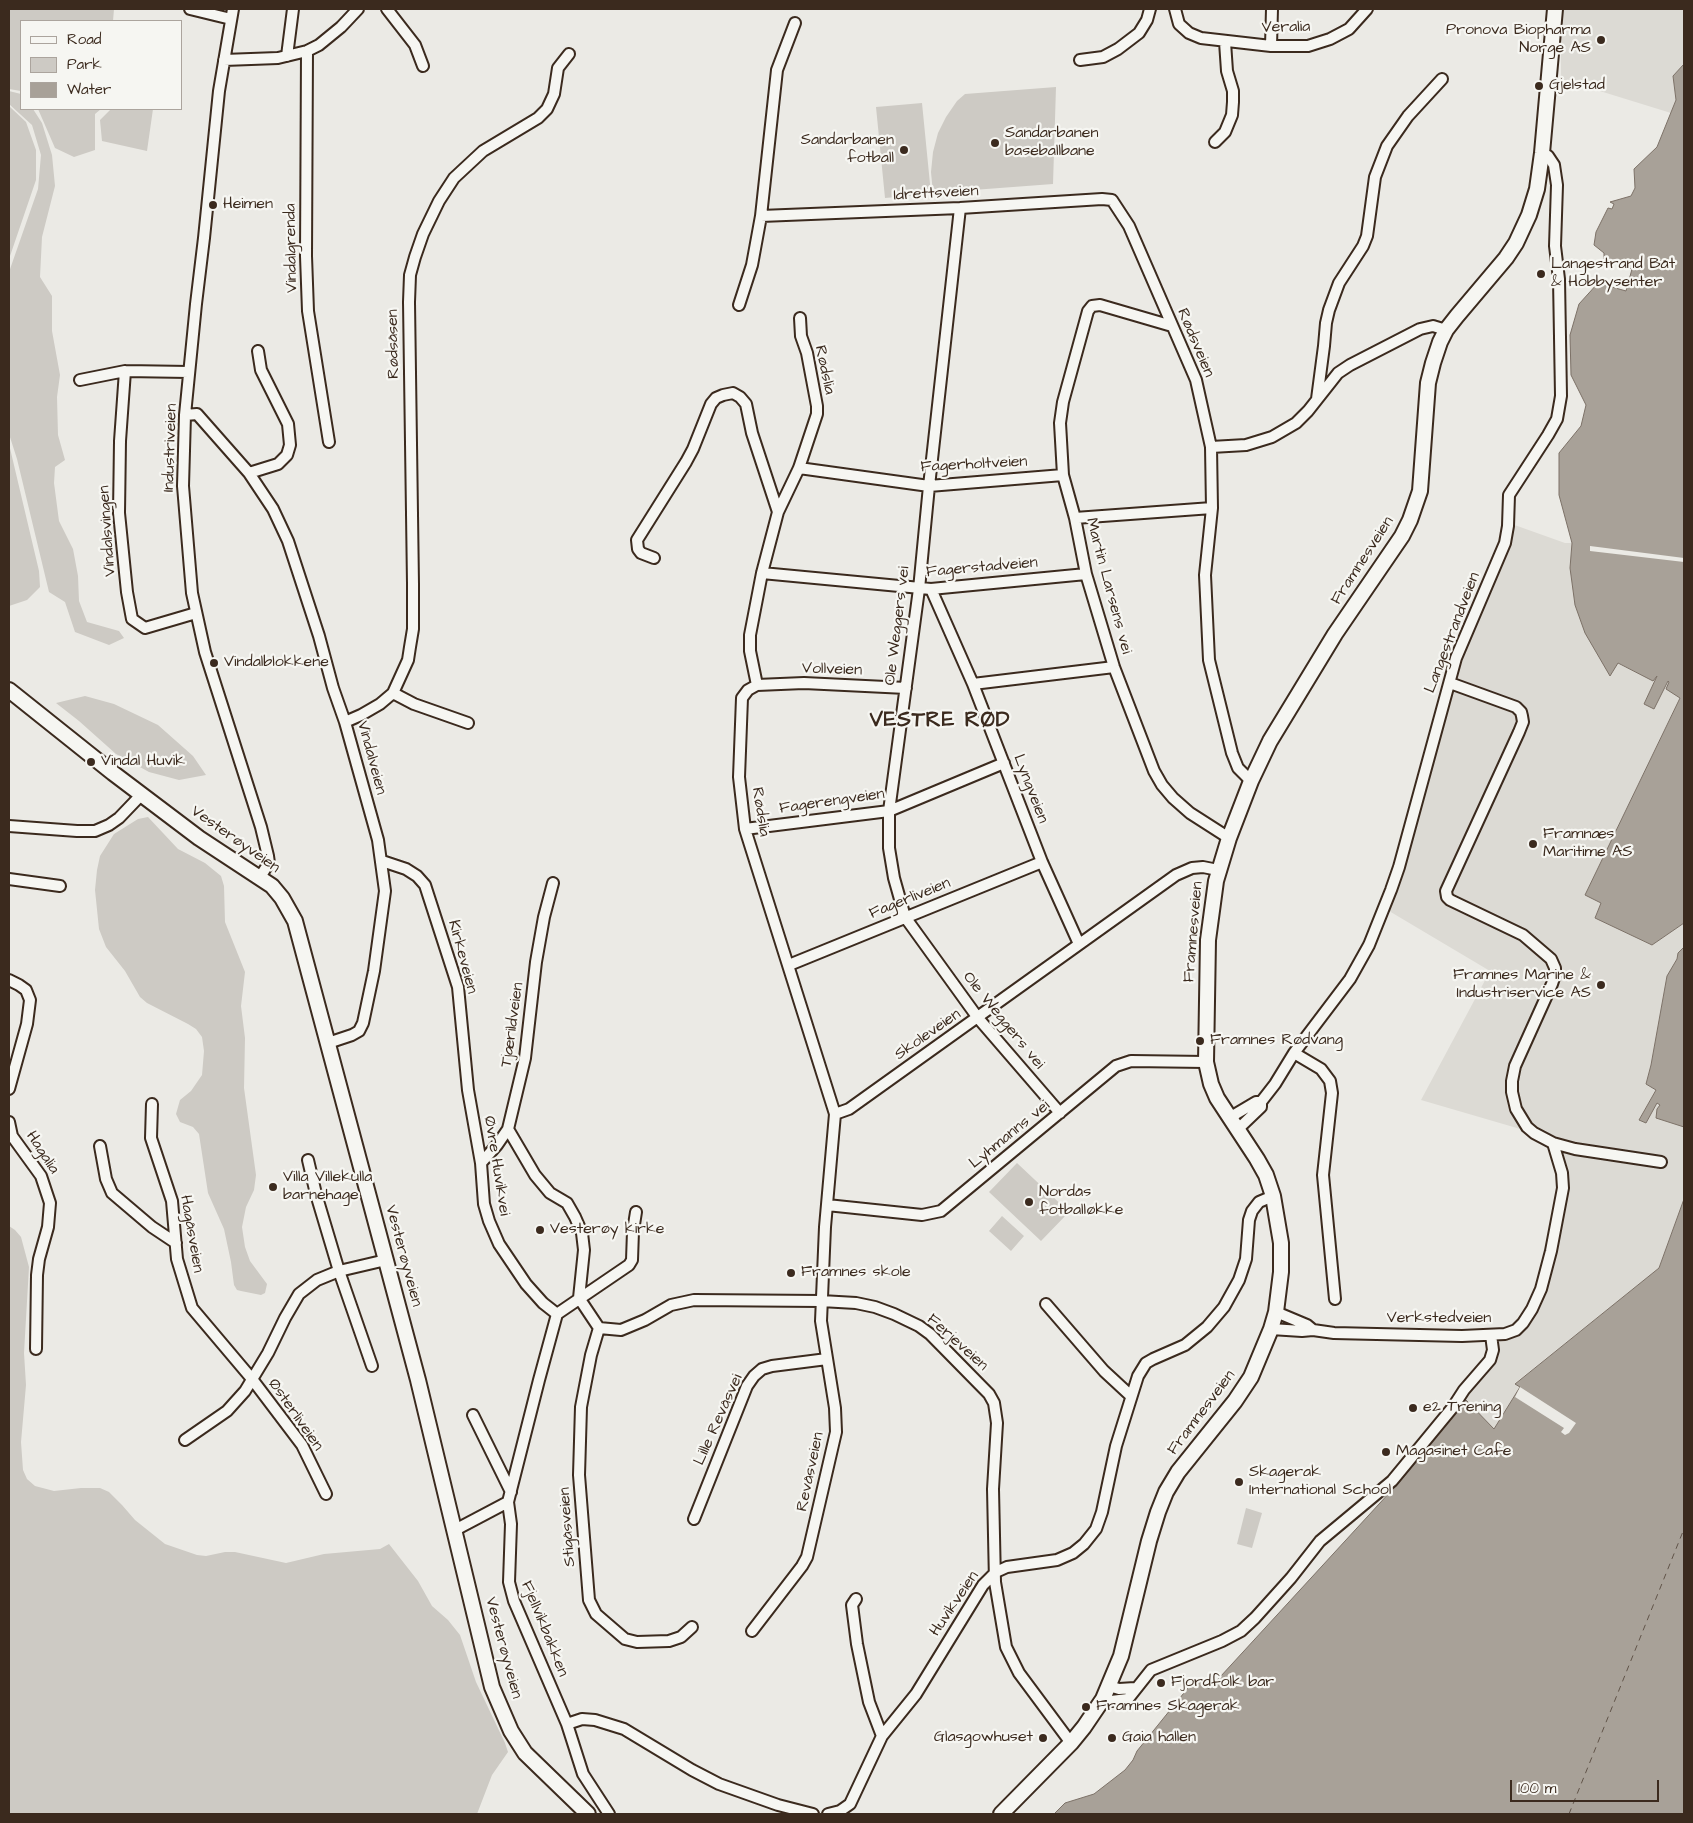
<!DOCTYPE html>
<html>
<head>
<meta charset="utf-8">
<style>
  body { margin:0 }
  #map { position:relative; width:1693px; height:1823px; overflow:hidden; background:#ebeae5; font-family:"Architects Daughter",sans-serif }
  canvas { display:block }
  .frame { position:absolute; inset:0; border:10px solid #3b2a1e; pointer-events:none }
  .legend { position:absolute; left:20px; top:20px; width:162px; height:90px; box-sizing:border-box; background:#f6f6f2; border:1px solid #aba49d; margin:0; padding:6px 9px; list-style:none; font-size:15px; color:#3b2a1e }
  .legend li { display:flex; align-items:center; gap:10px; height:25px }
  .legend b { width:25px; border:1px solid #aba49d }
  .scale { position:absolute; left:1510px; top:1780px; width:149px; height:22px; box-sizing:border-box; border:2px solid #3b2a1e; border-top:0; padding-left:6px; font-size:15px; line-height:18px; white-space:nowrap; color:#3b2a1e; -webkit-text-stroke:4px #f6f6f2; paint-order:stroke }
</style>
</head>
<body>
<div id="map">
<canvas width="1693" height="1823"></canvas>
<div class="frame"></div>
<ul class="legend">
<li><b style="height:6px;background:#f6f6f2"></b>Road</li>
<li><b style="height:14px;background:#cdcac4"></b>Park</li>
<li><b style="height:14px;background:#a8a198"></b>Water</li>
</ul>
<div class="scale">100 m</div>
</div>
<script>
const g = document.querySelector('canvas').getContext('2d');
g.lineJoin = 'round';
function paint(path, color) { g.fillStyle = color; g.fill(path, 'evenodd'); }
const shape = rows => new Path2D(rows.map(r => 'M' + r).join(''));
function stroke(path, color, width, dash) { g.strokeStyle = color; g.lineWidth = width; g.lineCap = dash ? 'butt' : 'round'; g.setLineDash(dash || []); g.stroke(path); }
function write(font, color, halo, rows, align = 'center') {
  g.font = font + ' "Architects Daughter",sans-serif'; g.lineWidth = 4.5; g.setLineDash([]); g.textBaseline = 'middle'; g.strokeStyle = halo; g.fillStyle = color; for (const [text, x, y, turn = 0] of rows) {
    g.save(); g.translate(x, y); g.rotate((+turn || 0) * Math.PI / 180); g.textAlign = isNaN(turn) ? turn : align; if (halo) g.strokeText(text, 0, 0); g.fillText(text, 0, 0); g.restore();
  }
}
paint(shape([
  [1561,9,1684,9,1684,64,1673,76,1676,100,1671,113,1561,79],
  [1509,523,1565,543,1572,543,1570,568,1610,676,1617,663,1653,681,1656,676,1657,676,1644,704,1654,709,1668,681,1680,697,1585,895,1601,903,1595,918,1652,945,1684,923,1684,947,1678,953,1677,959,1667,976,1651,1065,1646,1084,1656,1089,1639,1120,1646,1123,1657,1103,1660,1105,1657,1118,1684,1127,1684,1199,1659,1268,1515,1383,1520,1387,1494,1430,1460,1396,1490,1360,1491,1335,1505,1334,1532,1309,1563,1188,1553,1143,1534,1133,1421,1100,1490,971,1384,908,1456,658]
]), '#dcdad4');
paint(shape([
  [9,9,114,9,113,21,21,21,21,91,9,89],
  [1056,87,1053,184,933,193,931,172,933,152,938,133,946,117,957,101,965,94],
  [9,91,21,94,21,109,33,109,42,123,52,155,55,186,42,237,40,277,52,296,52,331,60,375,57,397,58,435,65,460,55,467,54,483,59,521,73,549,78,576,79,601,87,622,119,631,124,638,109,645,75,632,65,602,49,592,17,459,9,434,9,272,38,189,41,155,32,125,9,104],
  [922,103,931,194,885,198,876,107],
  [9,106,26,122,36,150,36,180,9,259],
  [38,109,101,109,95,114,95,150,74,157,55,148],
  [111,109,153,109,147,151,102,141,100,120],
  [9,444,39,571,40,587,27,600,9,606],
  [85,696,114,704,158,725,193,756,206,775,179,780,149,772,116,754,79,721,56,703],
  [148,817,178,849,205,863,221,876,224,886,225,922,245,972,241,1006,245,1038,244,1088,256,1175,254,1190,246,1207,242,1227,245,1247,250,1261,267,1284,265,1293,261,1295,241,1291,237,1290,234,1285,231,1262,224,1229,208,1193,199,1134,193,1127,180,1122,176,1114,180,1100,191,1091,202,1075,204,1051,202,1037,196,1029,188,1024,147,1003,140,997,125,971,106,947,99,929,95,890,97,870,100,856,114,834,138,819],
  [1017,1163,1069,1212,1041,1241,989,1192],
  [1002,1216,1024,1236,1011,1251,989,1231],
  [9,1226,15,1230,21,1237,29,1267,24,1353,26,1385,21,1442,23,1470,27,1479,35,1486,54,1491,81,1488,100,1488,109,1492,122,1505,135,1520,165,1544,197,1555,206,1556,225,1552,235,1552,286,1563,324,1554,380,1549,389,1544,418,1581,432,1606,448,1620,460,1635,476,1682,505,1743,508,1752,492,1775,477,1814,9,1814],
  [1246,1508,1262,1513,1252,1548,1237,1544]
]), '#cdcac4');
const water = shape([
  [1684,64,1684,923,1652,945,1595,918,1601,903,1585,895,1680,698,1666,689,1669,682,1668,681,1654,709,1644,704,1657,676,1653,681,1618,663,1610,676,1585,633,1575,605,1570,568,1572,543,1559,495,1559,453,1581,426,1586,405,1571,375,1570,335,1579,304,1598,283,1626,291,1632,269,1604,259,1604,253,1594,245,1596,232,1608,208,1612,209,1614,204,1610,202,1631,196,1635,188,1634,169,1657,147,1676,100,1673,76,1684,64],
  [1684,947,1684,1127,1656,1118,1657,1109,1660,1105,1657,1103,1646,1123,1639,1120,1656,1090,1646,1084,1651,1065,1667,976,1677,959,1678,953,1684,947],
  [1684,1199,1684,1814,1054,1814,1065,1803,1094,1794,1125,1770,1133,1760,1137,1751,1196,1678,1209,1689,1402,1479,1466,1400,1494,1429,1520,1387,1515,1384,1659,1268,1684,1199]
]);
paint(water, '#a8a198');
stroke(water, '#7c7167', 1);
paint(shape([
  [1590,546,1684,558,1684,562,1590,551],
  [1520,1387,1576,1423,1569,1433,1565,1435,1561,1432,1564,1428,1515,1397]
]), '#ebeae5');
stroke(shape([
  [1569,1814,1684,1529]
]), '#615449', 1, [6, 5]);
const minor = shape([
  [190,9,231,19],
  [233,9,219,91,204,238,196,304,185,415,183,486,192,593,205,652,261,827,268,856,269,863,260,877],
  [387,9,415,45,423,66],
  [1175,9,1179,24,1189,33,1201,38,1271,46,1308,46,1330,39,1349,29,1367,9],
  [1271,46,1272,9],
  [307,51,306,256,308,311,329,442],
  [287,56,293,9],
  [224,60,278,58,307,51,319,45,341,27,358,9],
  [1080,60,1103,57,1118,49,1139,33,1147,20,1150,9],
  [1215,142,1225,132,1232,115,1233,102,1233,91,1227,71,1225,42],
  [960,208,929,486,919,589,889,811,889,848,894,878,905,917,978,1018,1060,1113],
  [761,216,960,208,1102,199,1112,200,1129,226,1196,380,1211,447,1212,508,1205,575,1209,660,1232,753,1238,768,1251,781],
  [739,305,752,265,761,216,777,70,795,23],
  [1172,326,1100,305,1092,306,1088,311,1063,402,1060,423,1063,475,1075,518,1086,574,1114,667,1154,771,1162,785,1173,798,1190,813,1229,838],
  [125,371,120,441,119,513,127,592,132,619,145,628,196,613],
  [80,380,125,371,189,372],
  [1317,399,1324,346,1326,323,1329,310,1339,283,1363,246,1367,236,1375,177,1387,146,1408,116,1442,79],
  [185,415,197,414,249,473,273,509,288,541,319,636,333,688,345,722,378,840,385,891,374,971,363,1023,359,1031,352,1035,328,1043],
  [1211,447,1246,445,1272,437,1296,423,1308,411,1338,373,1350,365,1420,329,1433,326,1446,330],
  [799,468,929,486,1063,475],
  [249,473,278,464,287,455,290,445,288,424,261,370,258,351],
  [1075,518,1212,508],
  [654,558,641,553,638,549,637,540,686,462,693,449,711,404,716,398,723,395,733,393,740,397,746,404,752,433,778,512],
  [762,573,931,589,1086,574],
  [931,589,973,684,1042,862,1079,944],
  [1450,683,1516,707,1521,712,1522,716,1523,722,1519,732,1446,891,1447,897,1450,900,1523,935,1551,959,1555,968,1555,975,1552,984,1515,1066,1512,1081,1512,1092,1516,1109,1527,1127,1534,1133,1553,1143,1575,1149,1661,1162],
  [973,684,1114,667],
  [757,685,750,651,750,635,762,573,778,512,799,468,817,414,817,406,807,353,801,336,800,318],
  [393,693,414,704,468,723],
  [345,722,361,715,380,704,393,693,408,660,410,647,413,629,413,584,409,302,410,275,415,257,423,234,439,201,454,178,483,151,538,118,547,109,554,94,558,68,569,54],
  [9,826,77,831,95,831,109,825,119,818,142,794],
  [745,829,889,811,1004,763],
  [382,861,406,869,417,876,425,885,458,987,468,1090,481,1163,484,1204,489,1221,499,1244,526,1284,543,1303,557,1314],
  [9,879,60,886],
  [789,965,1042,862],
  [9,980,19,985,26,990,30,1000,27,1024,9,1089],
  [1294,1053,1321,1069,1330,1081,1332,1093,1323,1175,1335,1299],
  [152,1104,151,1138,172,1201,177,1259,192,1308,252,1379,302,1445,326,1494],
  [835,1114,849,1109,1176,875,1192,868,1203,867,1218,870],
  [1229,1118,1256,1102,1261,1102],
  [9,1122,12,1136,41,1176,50,1203,48,1227,39,1259,37,1275,36,1349],
  [508,1129,535,1175,550,1193,567,1203,575,1217,582,1233,584,1250,579,1298],
  [1237,1130,1261,1107,1261,1102,1275,1084,1294,1053,1350,979,1369,945,1391,890,1399,867,1456,658,1505,543,1508,526,1509,495,1548,435,1557,419,1561,396,1559,279,1555,246,1557,185,1554,165,1548,156,1542,153],
  [100,1146,106,1179,112,1193,152,1227,176,1243],
  [308,1160,316,1194,339,1271,372,1366],
  [481,1163,497,1145,508,1129,525,1058,536,962,544,917,553,883],
  [827,1205,922,1215,941,1211,1116,1066,1131,1061,1206,1062],
  [579,1298,599,1328,621,1330,645,1320,671,1305,694,1300,821,1301,856,1303,875,1307,894,1314,919,1326,930,1334,989,1394,994,1403,997,1423,993,1489,995,1582,1006,1647,1019,1673,1071,1743],
  [1046,1304,1104,1371,1131,1396],
  [1276,1312,1307,1325,1313,1330],
  [599,1328,591,1355,581,1407,579,1475,589,1600,596,1614,625,1639,637,1642,669,1641,681,1637,692,1627],
  [1271,1329,1302,1331,1313,1330,1334,1333,1462,1336,1505,1334,1516,1330,1523,1323,1532,1309,1541,1289,1551,1251,1563,1188,1562,1173,1553,1143],
  [473,1415,511,1492],
  [185,1440,227,1411,245,1391,268,1353,285,1318,299,1294,317,1280,339,1271,386,1260],
  [694,1519,747,1386,754,1376,762,1369,772,1366,827,1359],
  [455,1530,508,1502],
  [856,1599,852,1605,857,1644,869,1702,882,1736],
  [752,1631,802,1566,807,1557,836,1432,835,1408,821,1321,825,1227,835,1114,745,829,739,777,742,698,748,690,757,685,804,683,906,688],
  [1109,1686,1119,1689,1135,1688],
  [1103,1699,1111,1701,1128,1699,1151,1670,1222,1641,1241,1631,1255,1618,1291,1578,1320,1541,1392,1481,1411,1458,1453,1407,1464,1390,1490,1360,1493,1350,1491,1335],
  [567,1724,582,1719,595,1720,624,1729,692,1770,719,1784,778,1805,813,1814],
  [609,1814,583,1774,567,1724,514,1601,509,1582,511,1524,508,1502,539,1380,557,1314,629,1265,632,1260,633,1231,636,1212],
  [828,1814,840,1811,850,1804,882,1736,916,1694,983,1585,996,1572,1007,1567,1057,1560,1073,1553,1084,1544,1096,1529,1102,1512,1116,1446,1138,1376,1146,1363,1153,1359,1185,1345,1207,1327,1224,1307,1239,1280,1246,1259,1249,1220,1252,1211,1259,1202,1273,1196]
]);
const major = shape([
  [9,690,113,773,199,838,272,886,282,898,295,921,418,1380,492,1687,511,1731,525,1753,588,1814],
  [1001,1814,1071,1743,1084,1727,1103,1699,1121,1656,1149,1541,1158,1512,1166,1492,1178,1472,1235,1401,1251,1377,1271,1329,1276,1312,1281,1272,1281,1243,1273,1196,1266,1175,1257,1159,1217,1098,1211,1084,1206,1062,1208,940,1216,881,1229,838,1251,781,1270,741,1335,634,1402,536,1410,520,1420,491,1428,383,1433,363,1440,342,1446,330,1457,316,1506,258,1516,243,1529,215,1537,189,1542,153,1555,9]
]);
stroke(minor, '#3b2a1e', 14);
stroke(major, '#3b2a1e', 18);
stroke(minor, '#f6f6f2', 10);
stroke(major, '#f6f6f2', 14);
for (const [x, y, r, color] of [
  [1601,40,5,"#3b2a1e"],
  [1539,86,5,"#3b2a1e"],
  [995,143,5,"#3b2a1e"],
  [904,150,5,"#3b2a1e"],
  [213,205,5,"#3b2a1e"],
  [1541,274,5,"#3b2a1e"],
  [214,663,5,"#3b2a1e"],
  [91,762,5,"#3b2a1e"],
  [1533,844,5,"#3b2a1e"],
  [1601,985,5,"#3b2a1e"],
  [1200,1041,5,"#3b2a1e"],
  [273,1187,5,"#3b2a1e"],
  [1029,1202,5,"#3b2a1e"],
  [540,1230,5,"#3b2a1e"],
  [791,1273,5,"#3b2a1e"],
  [1413,1408,5,"#3b2a1e"],
  [1386,1452,5,"#3b2a1e"],
  [1239,1482,5,"#3b2a1e"],
  [1161,1683,5,"#3b2a1e"],
  [1086,1707,5,"#3b2a1e"],
  [1043,1738,5,"#3b2a1e"],
  [1112,1738,5,"#3b2a1e"]
]) { const dot = new Path2D(); dot.arc(x, y, r, 0, 2 * Math.PI); g.fillStyle = color; g.fill(dot); stroke(dot, '#f6f6f2', 2); }
write('16px', '#3b2a1e', '#f6f6f2', [
  ["Veralia",1286,28,-1],
  ["Idrettsveien",936,194,-3],
  ["Vindalgrenda",292,248,-91],
  ["Rødsveien",1195,343,67],
  ["Rødsåsen",394,344,-91],
  ["Rødslia",824,370,78],
  ["Industriveien",171,448,-88],
  ["Fagerholtveien",974,465,-3],
  ["Vindalsvingen",108,531,-94],
  ["Framnesveien",1363,561,-57],
  ["Fagerstadveien",982,568,-5],
  ["Martin Larsens vei",1108,586,75],
  ["Ole Weggers vei",898,626,-83],
  ["Langestrandveien",1453,633,-69],
  ["Vollveien",832,670,2],
  ["Vindalveien",371,758,75],
  ["Lyngveien",1030,789,69],
  ["Fagerengveien",832,802,-8],
  ["Rødslia",760,812,81],
  ["Vesterøyveien",235,840,35],
  ["Fagerliveien",910,899,-22],
  ["Framnesveien",1194,932,-85],
  ["Kirkeveien",462,957,75],
  ["Ole Weggers vei",1003,1021,51],
  ["Tjærildveien",513,1025,-82],
  ["Skoleveien",928,1035,-35],
  ["Lyhmanns vei",1010,1135,-39],
  ["Hagalia",42,1153,57],
  ["Øvre Huvikvei",496,1166,81],
  ["Hagåsveien",191,1234,80],
  ["Vesterøyveien",403,1256,75],
  ["Verkstedveien",1439,1319],
  ["Ferjeveien",957,1343,42],
  ["Framnesveien",1202,1413,-53],
  ["Østerliveien",295,1415,55],
  ["Lille Revåsvei",719,1420,-66],
  ["Revåsveien",811,1472,-78],
  ["Stigåsveien",568,1527,-94],
  ["Huvikveien",955,1604,-56],
  ["Fjellvikbakken",544,1629,68],
  ["Vesterøyveien",503,1648,75]
]);
write('16px', '#3b2a1e', '#f6f6f2', [
  ["Pronova Biopharma",1591,31,"right"],
  ["Norge AS",1591,49,"right"],
  ["Gjelstad",1549,86],
  ["Sandarbanen",1005,134],
  ["baseballbane",1005,152],
  ["Sandarbanen",894,141,"right"],
  ["fotball",894,159,"right"],
  ["Heimen",223,205],
  ["Langestrand Båt",1551,265],
  ["& Hobbysenter",1551,283],
  ["Vindalblokkene",224,663],
  ["Vindal Huvik",101,762],
  ["Framnæs",1543,835],
  ["Maritime AS",1543,853],
  ["Framnes Marine &",1591,976,"right"],
  ["Industriservice AS",1591,994,"right"],
  ["Framnes Rødvang",1210,1041],
  ["Villa Villekulla",283,1178],
  ["barnehage",283,1196],
  ["Nordås",1039,1193],
  ["fotballøkke",1039,1211],
  ["Vesterøy kirke",550,1230],
  ["Framnes skole",801,1273],
  ["e2 Trening",1423,1408],
  ["Magasinet Cafe",1396,1452],
  ["Skagerak",1249,1473],
  ["International School",1249,1491],
  ["Fjordfolk bar",1171,1683],
  ["Framnes Skagerak",1096,1707],
  ["Glasgowhuset",1033,1738,"right"],
  ["Gaia hallen",1122,1738]
], 'left');
g.letterSpacing = '1px';
write('bold 21px', '#3b2a1e', '#f6f6f2', [
  ["VESTRE RØD",940,722]
]);
g.letterSpacing = '0px';
</script>
</body>
</html>
